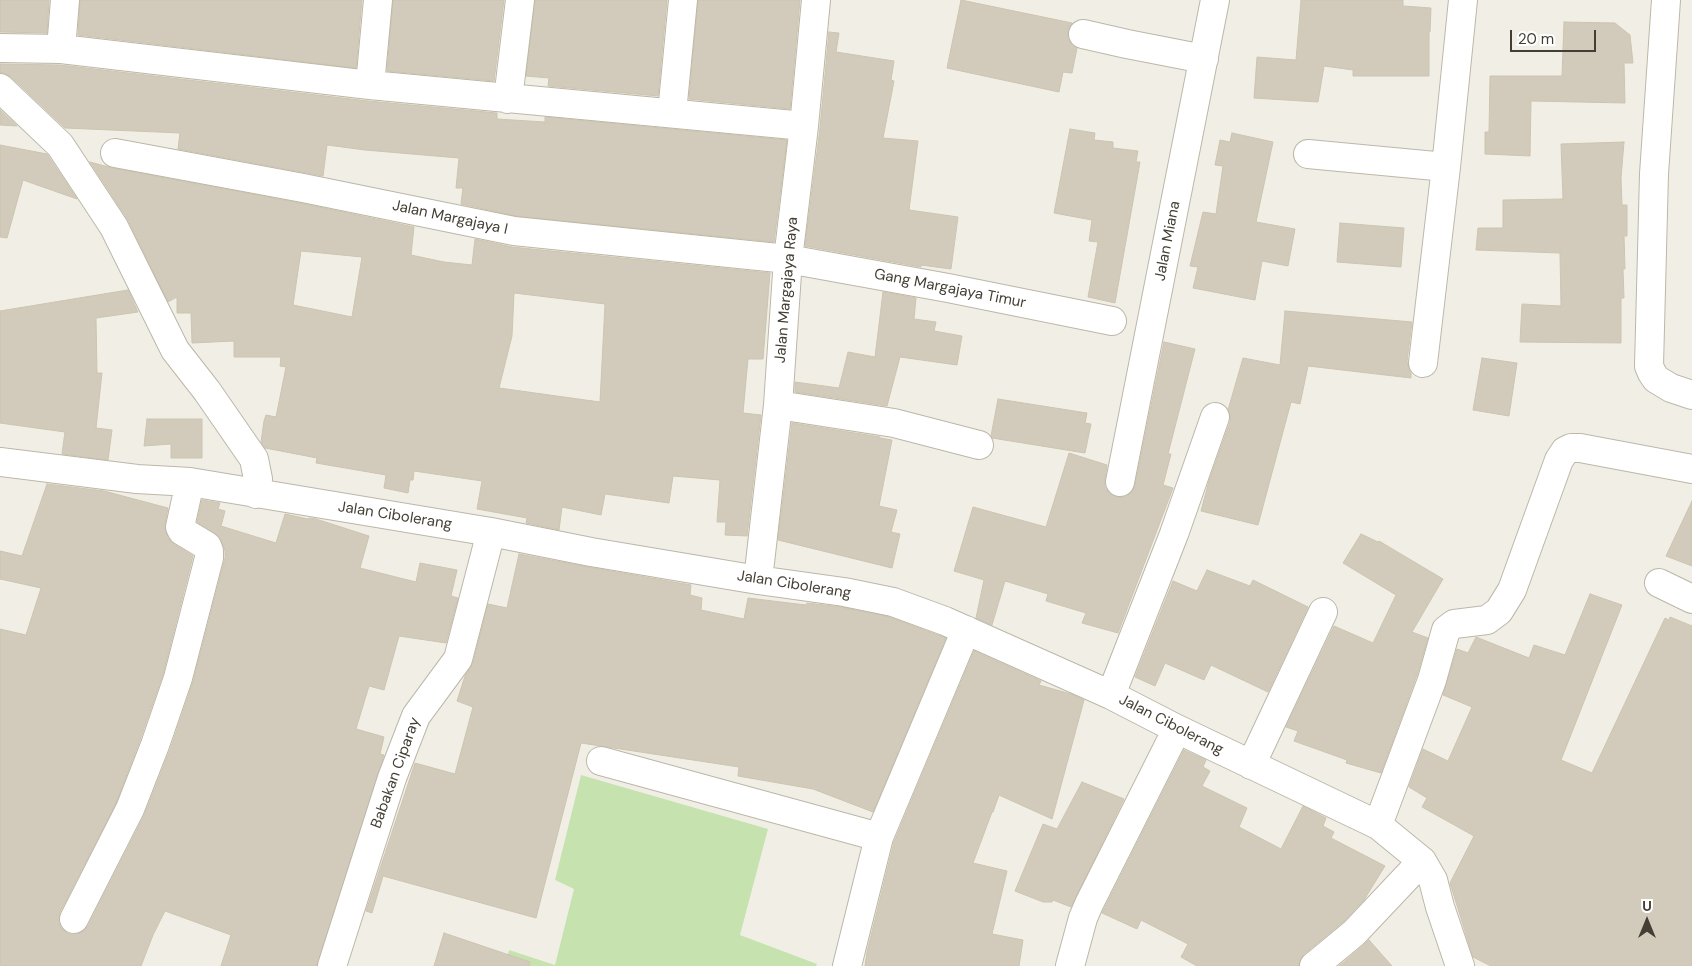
<!DOCTYPE html>
<html>
<head>
<meta charset="utf-8">
<style>
  body { margin:0 }
  #map { position:relative; width:1692px; height:966px; overflow:hidden; background:#f1efe5; font-family:"DM Sans",sans-serif }
  canvas { display:block }
  .north { position:absolute; left:1622px; top:896px; width:50px; height:50px; -webkit-text-stroke:4px #fff; paint-order:stroke; rotate:0deg; font-size:14px; font-weight:700; line-height:20px; text-align:center; color:#433f35 }
  .north::after { content:''; display:block; margin:auto; width:18px; height:22px; background:#433f35; clip-path:polygon(50% 0,100% 100%,50% 72%,0 100%) }
  .scale { position:absolute; left:1510px; top:30px; width:86px; height:22px; box-sizing:border-box; border:2px solid #433f35; border-top:0; padding-left:6px; font-size:15px; line-height:18px; white-space:nowrap; color:#433f35; -webkit-text-stroke:4px #fff; paint-order:stroke }
</style>
</head>
<body>
<div id="map">
<canvas width="1692" height="966"></canvas>
<div class="north">U</div>
<div class="scale">20 m</div>
</div>
<script>
const g = document.querySelector('canvas').getContext('2d');
g.lineJoin = 'round';
function paint(path, color) { g.fillStyle = color; g.fill(path, 'evenodd'); }
const shape = rows => new Path2D(rows.map(r => 'M' + r).join(''));
function stroke(path, color, width, dash) { g.strokeStyle = color; g.lineWidth = width; g.lineCap = dash ? 'butt' : 'round'; g.setLineDash(dash || []); g.stroke(path); }
function write(font, color, halo, rows, align = 'center') {
  g.font = font + ' "DM Sans",sans-serif'; g.lineWidth = 5; g.setLineDash([]); g.textBaseline = 'middle'; g.strokeStyle = halo; g.fillStyle = color; for (const [text, x, y, turn = 0] of rows) {
    g.save(); g.translate(x, y); g.rotate((+turn || 0) * Math.PI / 180); g.textAlign = isNaN(turn) ? turn : align; if (halo) g.strokeText(text, 0, 0); g.fillText(text, 0, 0); g.restore();
  }
}
paint(shape([
  [581,775,768,829,740,935,817,964,816,966,505,966,509,950,555,965,574,889,555,880]
]), '#c6e3af');
const building = shape([
  [0,0,49,0,47,33,0,32,0,0],
  [80,0,362,0,356,68,78,35,80,0],
  [393,0,504,0,494,81,387,71,393,0],
  [535,0,667,0,658,96,548,86,549,78,526,76,535,0],
  [698,0,800,0,790,109,689,99,698,0],
  [961,0,1072,23,1068,30,1068,38,1072,45,1077,48,1072,73,1063,72,1059,92,947,68,961,0],
  [1301,0,1403,0,1403,6,1431,8,1430,32,1429,32,1429,76,1353,76,1353,70,1324,66,1318,102,1254,98,1257,57,1296,60,1301,0],
  [1564,22,1615,23,1630,35,1633,63,1624,63,1625,103,1531,101,1530,156,1485,154,1485,132,1489,132,1490,76,1562,76,1564,22],
  [829,32,839,33,836,52,894,61,891,80,894,81,883,138,918,141,909,210,958,217,951,269,921,265,921,267,805,246,820,128,829,32],
  [0,64,60,65,368,101,497,113,497,119,545,122,545,117,787,140,774,242,516,216,461,204,463,188,456,188,459,158,365,150,327,145,323,176,178,149,180,133,65,128,11,77,4,73,0,73,0,64],
  [0,110,17,126,0,125,0,110],
  [1070,129,1095,133,1094,140,1113,142,1113,148,1138,151,1136,162,1140,162,1115,303,1088,297,1098,242,1089,241,1092,220,1054,213,1070,129],
  [1232,133,1273,142,1256,222,1295,229,1288,266,1262,261,1255,300,1193,288,1198,267,1190,266,1203,212,1216,214,1223,166,1215,165,1220,140,1230,142,1232,133],
  [1624,142,1621,178,1622,205,1627,205,1627,236,1624,236,1625,269,1623,269,1624,298,1621,298,1621,343,1520,342,1522,304,1561,306,1560,253,1476,250,1478,228,1503,228,1503,200,1563,199,1561,144,1624,142],
  [0,145,47,154,77,199,23,180,7,238,0,237,0,145],
  [90,162,112,168,300,203,414,227,411,255,444,262,472,265,475,239,512,247,770,273,763,359,748,359,743,413,761,415,747,536,725,535,726,522,717,522,720,480,673,476,669,503,605,494,601,515,562,507,559,530,526,523,527,518,477,509,482,481,414,471,413,480,410,480,408,493,384,488,386,475,316,463,317,458,265,448,261,442,264,421,266,415,276,417,286,367,280,366,281,357,234,357,234,341,192,343,191,313,177,313,177,297,168,302,128,220,90,162],
  [301,251,362,257,352,317,293,305,301,251],
  [514,293,605,304,600,402,499,388,512,336,514,293],
  [1340,223,1404,228,1401,267,1337,262,1340,223],
  [128,290,138,312,96,318,97,373,102,373,96,428,112,430,108,460,62,454,65,432,0,423,0,311,128,290],
  [883,292,916,298,914,319,936,322,934,331,962,336,957,365,900,357,887,406,795,392,795,382,839,388,848,352,875,357,883,292],
  [1285,311,1412,322,1407,361,1409,369,1411,373,1411,378,1308,366,1300,404,1291,402,1258,525,1201,511,1209,481,1230,422,1230,415,1228,410,1243,358,1280,365,1285,311],
  [1164,342,1195,349,1168,454,1171,454,1163,485,1173,488,1118,633,1082,623,1086,613,1046,601,1048,594,1005,581,992,625,976,618,984,580,954,571,973,507,1046,527,1069,453,1107,465,1105,479,1105,487,1110,494,1117,497,1125,497,1131,493,1135,485,1164,342],
  [1482,358,1517,363,1509,416,1473,410,1482,358],
  [998,399,1087,413,1085,423,1091,424,1085,453,992,438,991,436,998,399],
  [147,419,202,419,202,458,171,458,171,444,144,446,147,419],
  [792,423,880,437,880,438,892,440,879,506,897,510,891,532,900,534,892,568,778,540,792,423],
  [47,484,104,491,168,508,165,524,168,538,174,544,193,556,163,674,140,740,116,803,60,912,58,920,61,928,67,933,74,935,82,932,88,926,144,816,170,750,193,682,225,558,225,551,221,540,215,533,197,522,202,500,220,503,218,509,225,511,221,526,276,543,285,514,308,519,309,518,316,519,369,536,360,568,416,582,420,563,457,570,451,596,458,598,446,643,399,636,384,690,369,686,356,729,384,737,380,754,384,755,317,966,221,966,231,935,165,911,153,935,141,966,0,966,0,629,26,635,41,588,0,579,0,551,22,556,47,484],
  [1692,501,1692,566,1666,556,1692,501],
  [1361,534,1378,542,1379,541,1443,579,1412,632,1428,638,1417,675,1381,773,1346,763,1347,760,1294,741,1298,731,1286,727,1334,626,1373,643,1396,595,1343,563,1361,534],
  [519,554,588,567,691,585,690,595,702,598,701,610,744,619,748,598,806,605,807,603,841,607,890,617,946,638,873,812,813,789,738,776,739,767,581,743,536,918,383,876,372,913,366,911,415,763,455,774,473,707,457,701,465,676,473,663,488,604,507,608,519,554],
  [1207,570,1250,586,1253,580,1308,607,1268,692,1211,665,1204,680,1165,663,1155,686,1135,677,1173,581,1197,591,1207,570],
  [1590,594,1622,605,1561,760,1592,773,1665,618,1669,620,1670,617,1692,626,1692,966,1491,966,1473,957,1450,883,1474,836,1422,807,1427,798,1409,787,1423,749,1448,761,1472,707,1443,695,1457,649,1468,653,1476,637,1529,658,1534,645,1565,655,1590,594],
  [974,651,1041,681,1039,685,1071,694,1084,700,1052,819,999,795,993,812,992,812,973,863,1007,871,992,934,1023,940,1019,966,865,966,867,952,894,842,974,651],
  [1184,750,1206,760,1203,767,1210,771,1202,786,1247,808,1239,827,1281,849,1303,806,1326,818,1323,826,1334,832,1331,838,1385,866,1364,900,1343,922,1304,954,1300,960,1299,966,1197,966,1181,957,1188,944,1141,920,1137,929,1102,913,1184,750],
  [1082,782,1124,799,1071,907,1053,900,1052,902,1043,902,1015,891,1043,824,1057,829,1082,782],
  [444,933,530,962,529,966,434,966,444,933],
  [1369,940,1392,966,1339,966,1364,945,1369,940]
]);
paint(building, '#d2cbbb');
stroke(building, '#ccc4af', 1);
const minor = shape([
  [1666,0,1654,174,1649,366,1652,373,1656,379,1671,388,1692,395],
  [1083,34,1127,44,1204,59],
  [0,48,61,49,370,85,804,126],
  [61,49,65,0],
  [370,85,378,0],
  [0,88,60,145,114,227,175,350,207,391,254,459,258,479,256,494],
  [508,99,520,0],
  [672,113,683,0],
  [115,153,303,188,514,231,788,259,948,288,1112,321],
  [1308,154,1446,167],
  [1423,363,1446,167,1463,0],
  [778,405,894,423,979,445],
  [0,462,137,479,190,482,491,532,591,552,758,580,844,592,893,602,945,621,1111,695,1177,729,1378,825,1422,861,1433,880,1440,907,1460,966],
  [1120,482,1215,0],
  [758,580,778,405,788,259,804,126,816,0],
  [1659,583,1692,599],
  [1111,695,1174,534,1215,417],
  [601,761,879,837,966,630],
  [1251,765,1323,612],
  [1378,825,1432,680,1446,630,1454,624,1487,620,1499,611,1512,590,1559,460,1565,451,1571,448,1580,448,1692,469],
  [74,919,130,809,155,745,178,678,209,558,209,551,207,546,182,531,180,527,190,482],
  [332,966,392,778,416,716,458,659,491,532],
  [847,966,879,837],
  [1070,966,1083,918,1089,904,1177,729],
  [1314,966,1354,933,1422,861]
]);
stroke(minor, '#bcb7a8', 30);
stroke(minor, '#fff', 28);
write('15px', '#433f35', '#fff', [
  ["Jalan Margajaya I",450,218,12],
  ["Jalan Miana",1168,241,-79],
  ["Gang Margajaya Timur",950,289,11],
  ["Jalan Margajaya Raya",787,290,-85],
  ["Jalan Cibolerang",395,516,9],
  ["Jalan Cibolerang",794,585,9],
  ["Jalan Cibolerang",1171,725,27],
  ["Babakan Ciparay",396,773,-70]
]);
</script>
</body>
</html>
